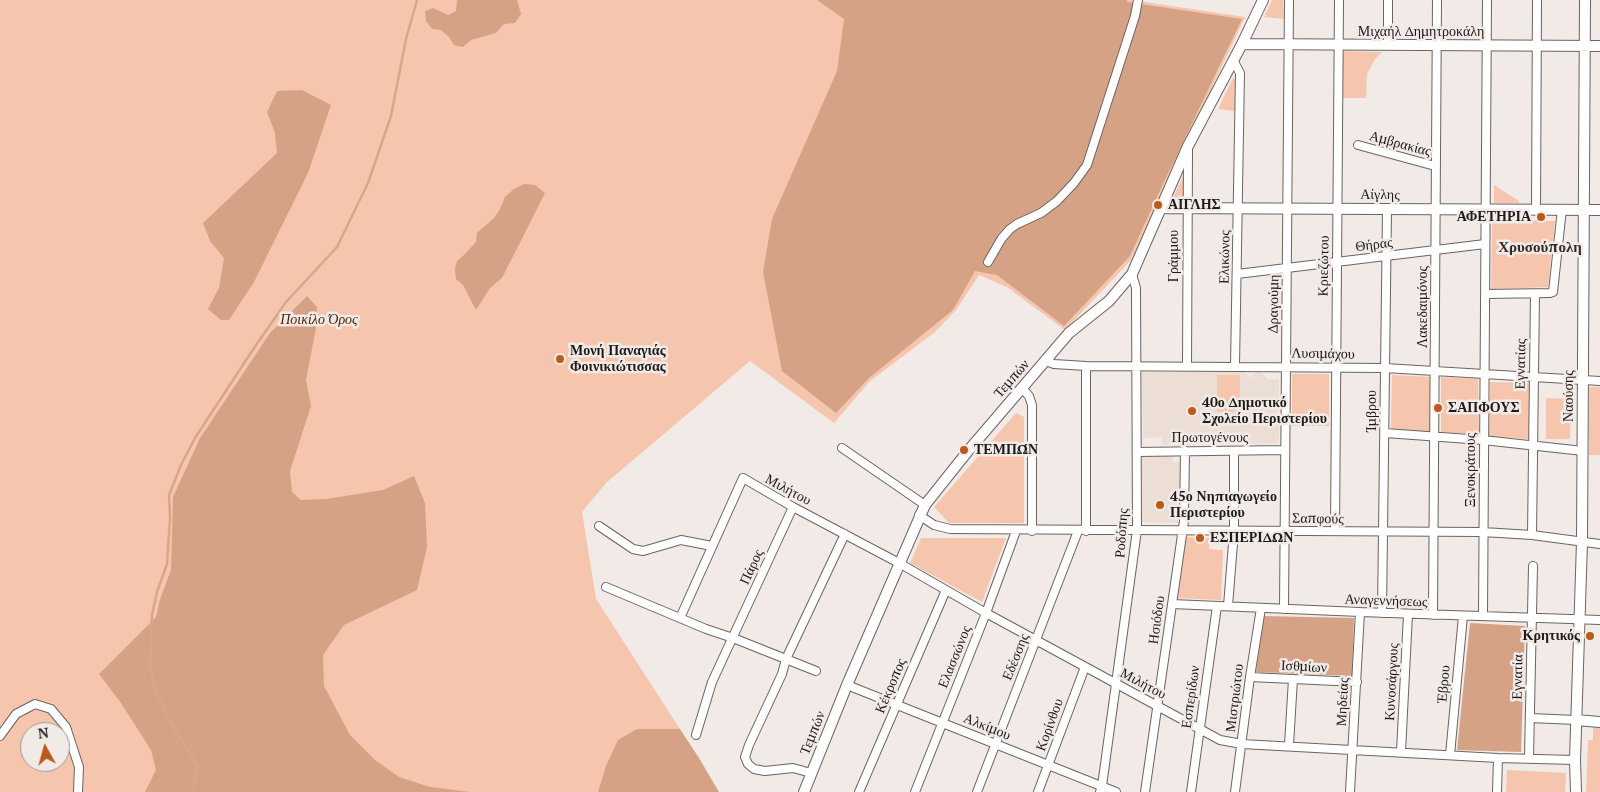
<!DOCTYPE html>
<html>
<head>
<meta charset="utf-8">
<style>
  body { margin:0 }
  #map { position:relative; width:1600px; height:792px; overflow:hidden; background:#f1eae6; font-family:"PT Serif",serif }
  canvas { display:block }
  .north { position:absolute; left:20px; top:722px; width:50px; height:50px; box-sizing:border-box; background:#f1eae6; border:1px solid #9c9794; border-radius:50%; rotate:353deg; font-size:14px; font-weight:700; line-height:20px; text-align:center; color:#1d1a19 }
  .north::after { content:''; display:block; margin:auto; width:18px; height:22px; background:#bb5b19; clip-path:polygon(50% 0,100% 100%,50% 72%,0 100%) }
</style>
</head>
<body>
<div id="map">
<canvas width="1600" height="792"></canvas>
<div class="north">N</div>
</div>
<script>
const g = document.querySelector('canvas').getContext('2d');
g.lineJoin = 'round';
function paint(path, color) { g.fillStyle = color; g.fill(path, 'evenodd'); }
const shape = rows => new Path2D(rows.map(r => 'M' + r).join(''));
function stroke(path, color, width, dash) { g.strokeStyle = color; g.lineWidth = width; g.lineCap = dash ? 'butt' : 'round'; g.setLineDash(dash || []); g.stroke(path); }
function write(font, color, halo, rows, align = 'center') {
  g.font = font + ' "PT Serif",serif'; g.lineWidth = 5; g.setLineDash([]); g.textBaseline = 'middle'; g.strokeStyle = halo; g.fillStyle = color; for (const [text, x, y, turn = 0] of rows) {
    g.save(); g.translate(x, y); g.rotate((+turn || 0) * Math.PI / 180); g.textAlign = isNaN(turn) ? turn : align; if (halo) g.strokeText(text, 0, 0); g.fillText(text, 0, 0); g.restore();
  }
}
paint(shape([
  [1142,372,1245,372,1250,378,1256,372,1260,372,1269,380,1279,379,1279,443,1245,444,1239,439,1237,441,1239,444,1177,445,1175,444,1162,445,1162,437,1143,438],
  [1173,455,1173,462,1180,462,1179,523,1141,522,1142,456]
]), '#ecddd5');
paint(shape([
  [0,0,1131,0,1245,17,1132,259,1065,330,1007,287,979,275,956,310,935,332,870,381,834,423,750,361,606,483,582,512,596,599,680,729,667,729,699,792,0,792],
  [30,732,60,732,60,762,30,762],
  [1272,0,1283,0,1284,19,1264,17],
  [1343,51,1382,52,1375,59,1367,74,1366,98,1343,98],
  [1233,78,1235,80,1235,111,1218,109],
  [1183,177,1183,202,1174,202,1171,201],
  [1494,185,1519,201,1519,203,1494,203],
  [1492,220,1555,221,1548,287,1491,289],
  [1292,374,1329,374,1329,426,1292,426],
  [1217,375,1240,375,1240,411,1217,412],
  [1392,375,1430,377,1430,432,1391,429],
  [1441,377,1478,379,1479,435,1441,432],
  [1490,382,1529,383,1529,439,1489,436],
  [1589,387,1600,387,1600,455,1589,455],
  [1546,398,1571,399,1570,439,1546,439],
  [1016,413,1024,417,1024,523,949,523,934,507],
  [1186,537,1209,538,1209,549,1223,550,1221,600,1176,598],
  [921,538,1006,538,982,602,910,563],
  [1593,726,1600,727,1600,792,1586,792,1588,740,1593,740],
  [1507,770,1566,773,1565,792,1506,792]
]), '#f5c6ad');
paint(shape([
  [457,0,517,0,521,14,515,23,504,24,496,33,471,40,463,47,454,45,449,37,441,30,432,29,426,21,425,11,433,8,448,15,456,11],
  [817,0,1127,0,1127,2,1242,19,1163,184,1130,256,1064,326,997,275,975,271,953,310,869,378,836,413,782,371,763,272,772,219,837,71,844,19],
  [302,90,331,105,308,173,254,282,229,320,221,320,208,309,219,288,224,258,210,241,203,223,277,153,275,133,267,112,277,91],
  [524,184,535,185,545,193,502,278,490,288,476,310,463,285,456,279,455,269,457,261,465,254,476,242,477,233,494,218,500,209,505,197,514,189],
  [307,296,317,307,316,328,306,380,311,406,290,471,292,492,301,500,326,499,383,490,414,476,425,503,427,547,417,590,344,625,323,655,324,686,350,735,375,760,399,777,430,787,470,792,145,792,156,770,151,750,121,703,99,674,156,617,160,599,171,570,173,497,200,438,270,333],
  [1263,616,1354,618,1352,676,1256,672],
  [1470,623,1525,626,1521,752,1457,750],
  [637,729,680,729,699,758,719,792,598,792,606,766,618,740]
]), '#d6a286');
stroke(shape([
  [192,792,198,766,170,722,156,692,150,669,152,615,157,592,167,564,170,518,169,495,181,465,195,438,254,348,286,302,337,247,368,183,391,116,406,39,417,0]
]), '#daa68a', 2.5);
const minor = shape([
  [1388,45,1388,0],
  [1233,60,1240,73,1235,366],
  [1358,145,1435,166],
  [1536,209,1537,0],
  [988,262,1002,238,1010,229,1017,224,1041,213,1057,201,1074,183,1087,165,1135,16,1138,0],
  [1237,274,1485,244],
  [1485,294,1550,293,1553,292,1562,209],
  [1046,361,1054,364,1086,366,1385,368,1600,381],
  [1187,366,1188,151],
  [1022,388,1029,396,1032,405,1032,531],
  [1385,433,1483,440,1583,451],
  [842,448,925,505],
  [1137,452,1284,450],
  [919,515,934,525,950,529,1483,532,1532,535,1600,544],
  [599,526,633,549,643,551,681,540,712,546],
  [1086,531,1086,366],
  [1335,531,1339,0],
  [1532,535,1535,294],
  [606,587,706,629,733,638,816,671],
  [1172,604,1360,612,1600,620],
  [1228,606,1234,531,1234,451],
  [1284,609,1289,0],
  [1382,613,1387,210],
  [1433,615,1437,0],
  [1483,616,1487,0],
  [680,618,743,478,793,507,899,563,986,613,1220,740,1242,744,1498,758,1575,760],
  [1250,677,1357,682],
  [847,685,1116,792],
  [1530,718,1576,720],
  [696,735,712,682,793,507],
  [0,736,16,714,35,704,51,709,66,727,79,767,78,792],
  [1289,745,1293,679],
  [1401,752,1408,614],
  [1450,755,1463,616],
  [1529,758,1533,566],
  [811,773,793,768,765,771,754,769,748,764,745,757,749,745,782,674,786,659,845,534],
  [859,792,946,590],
  [915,792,986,613,1016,531],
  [977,792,1078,531],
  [1038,792,1085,667],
  [1100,792,1102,786,1137,530,1136,288,1132,274],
  [1145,792,1184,521,1185,451],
  [1191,792,1217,606],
  [1235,792,1250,677,1261,608],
  [1350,792,1360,612],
  [1497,792,1498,758]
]);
const tertiary = shape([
  [1242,44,1600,46],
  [1160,208,1600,210],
  [1576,720,1600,722],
  [804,792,847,685,925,505,968,451,1069,333,1109,301,1132,274,1188,146,1242,44,1263,0],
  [1576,792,1575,760,1582,542,1585,0]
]);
stroke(minor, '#6b6461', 10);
stroke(tertiary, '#6b6461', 12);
stroke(minor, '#fff', 8);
stroke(tertiary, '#fff', 10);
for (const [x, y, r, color] of [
  [1158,205,5,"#bb5b19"],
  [1541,217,5,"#bb5b19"],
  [560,359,5,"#bb5b19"],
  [1438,408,5,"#bb5b19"],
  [1192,411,5,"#bb5b19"],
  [964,450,5,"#bb5b19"],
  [1160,505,5,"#bb5b19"],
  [1200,538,5,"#bb5b19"],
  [1590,636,5,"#bb5b19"]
]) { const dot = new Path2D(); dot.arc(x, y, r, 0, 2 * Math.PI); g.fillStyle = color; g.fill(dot); stroke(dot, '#f1eae6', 2); }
write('14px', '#1d1a19', '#f1eae6', [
  ["Μιχαήλ Δημητροκάλη",1421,32],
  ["Αμβρακίας",1400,144,15],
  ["Αίγλης",1380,195,1],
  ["Θήρας",1374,245,-7],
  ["Γράμμου",1174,256,-90],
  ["Ελικώνος",1225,257,-89],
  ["Κριεζώτου",1324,266,-89],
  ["Δραγούμη",1274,304,-89],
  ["Λακεδαιμόνος",1423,307,-90],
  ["Λυσιμάχου",1323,354,1],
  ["Εγνατίας",1521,364,-89],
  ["Τεμπών",1012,379,-49],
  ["Ναούσης",1569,396,-90],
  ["Ίμβρου",1372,411,-90],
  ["Πρωτογένους",1210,438],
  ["Ξενοκράτους",1471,470,-90],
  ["Μιλήτου",788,490,28],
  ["Σαπφούς",1318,519,1],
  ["Ροδόπης",1122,533,-86],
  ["Πάρος",752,567,-65],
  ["Αναγεννήσεως",1386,601,2],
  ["Ησιόδου",1157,620,-82],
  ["Ελασσώνος",955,657,-68],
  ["Εδέσσης",1016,657,-68],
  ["Ισθμίων",1304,667,3],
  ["Εγνατία",1518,677,-89],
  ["Κυνοσάργους",1392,682,-87],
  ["Μιλήτου",1143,684,28],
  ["Έβρου",1444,684,-85],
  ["Κέκροπος",891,686,-67],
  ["Εσπερίδων",1191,697,-82],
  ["Μιστριώτου",1235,698,-83],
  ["Μηδείας",1343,702,-87],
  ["Κορίνθου",1050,725,-70],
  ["Αλκίμου",987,727,22],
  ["Τεμπών",813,733,-68]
]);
write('bold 14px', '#1d1a19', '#f1eae6', [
  ["ΑΙΓΛΗΣ",1168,205],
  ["ΑΦΕΤΗΡΙΑ",1531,217,"right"],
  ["Μονή Παναγιάς",570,351],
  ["Φοινικιώτισσας",570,367],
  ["40ο Δημοτικό",1202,403],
  ["Σχολείο Περιστερίου",1202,419],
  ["ΣΑΠΦΟΥΣ",1448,408],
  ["ΤΕΜΠΏΝ",974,450],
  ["45ο Νηπιαγωγείο",1170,497],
  ["Περιστερίου",1170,513],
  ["ΕΣΠΕΡΙΔΩΝ",1210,538],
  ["Κρητικός",1580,636,"right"]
], 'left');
write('italic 14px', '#4d1e00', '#f1eae6', [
  ["Ποικίλο Όρος",319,320]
]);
write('bold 15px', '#312c29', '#f1eae6', [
  ["Χρυσούπολη",1540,248]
]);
</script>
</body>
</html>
